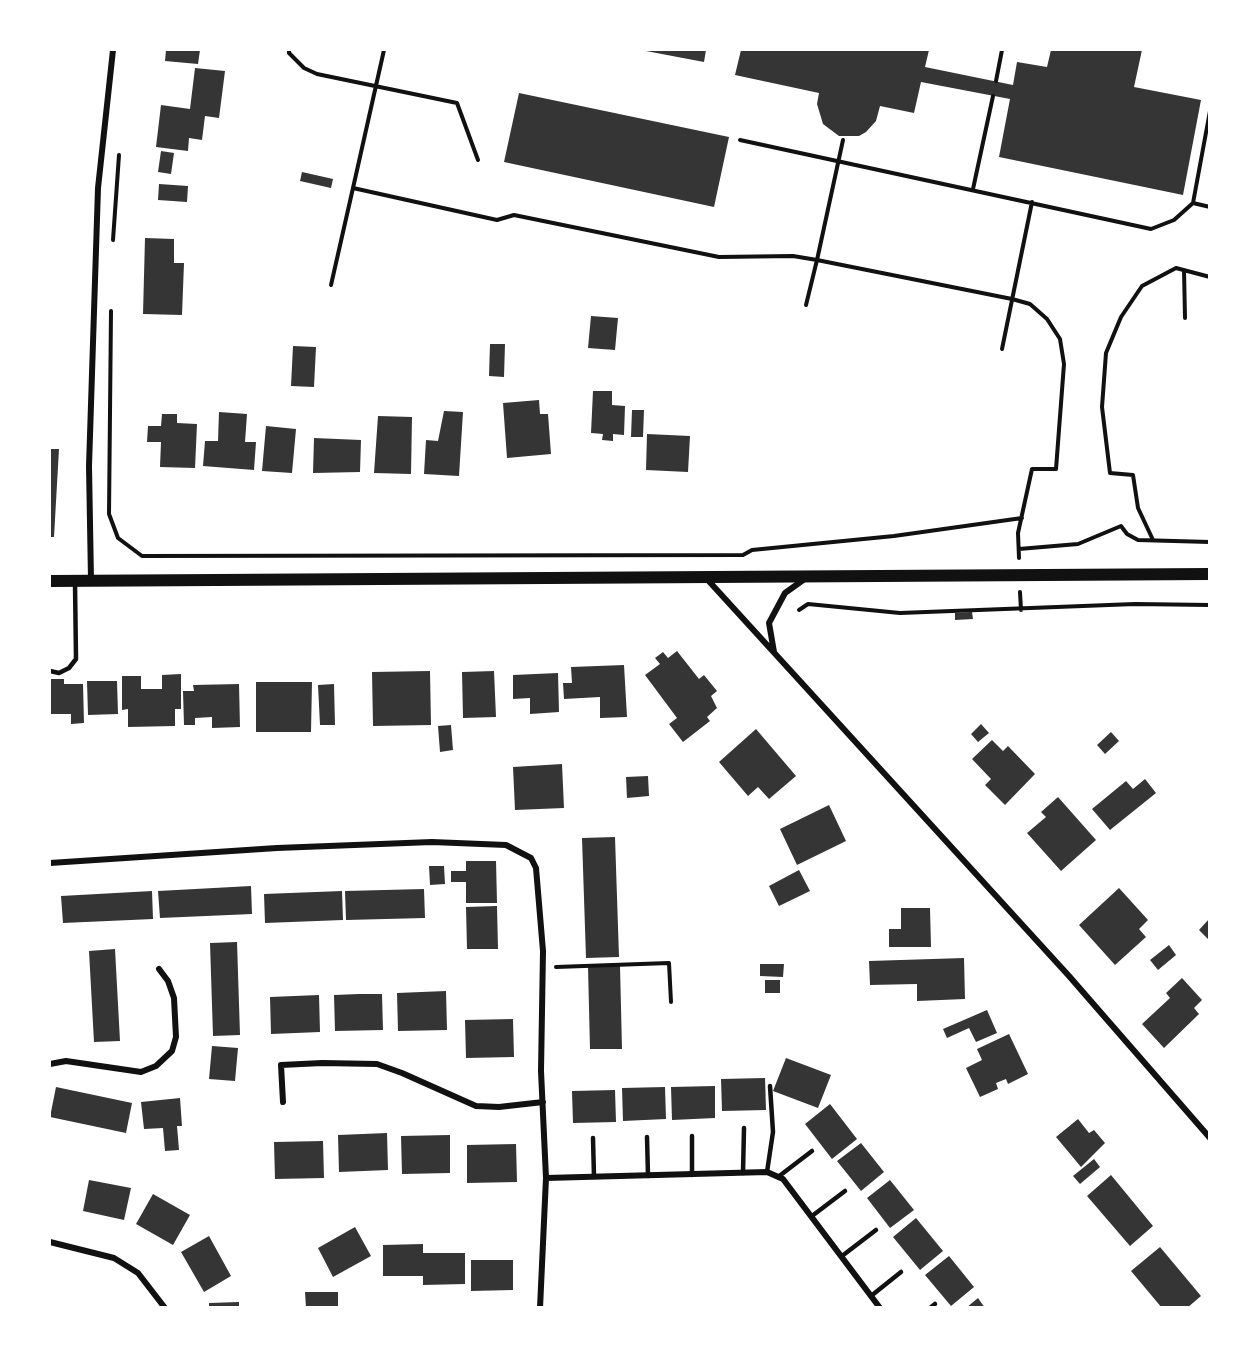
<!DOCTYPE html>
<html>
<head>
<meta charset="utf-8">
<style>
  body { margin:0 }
  #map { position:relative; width:1259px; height:1357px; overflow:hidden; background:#fff; font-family:"IBM Plex Sans",sans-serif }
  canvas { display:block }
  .frame { position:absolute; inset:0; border:51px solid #fff; pointer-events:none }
</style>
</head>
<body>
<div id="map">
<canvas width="1259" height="1357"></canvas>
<div class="frame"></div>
</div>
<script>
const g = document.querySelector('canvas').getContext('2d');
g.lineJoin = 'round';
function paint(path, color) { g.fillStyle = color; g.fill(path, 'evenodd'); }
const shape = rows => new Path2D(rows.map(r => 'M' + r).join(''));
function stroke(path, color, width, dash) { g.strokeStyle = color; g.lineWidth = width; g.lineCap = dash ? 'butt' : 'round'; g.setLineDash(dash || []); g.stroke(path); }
paint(shape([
  [166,50,200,50,198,64,165,61],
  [741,50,929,50,925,67,1013,85,1017,62,1047,67,1051,50,1142,50,1134,87,1201,100,1183,195,999,157,1010,99,921,82,914,113,880,106,876,121,866,132,859,136,839,136,823,124,817,104,819,93,735,75],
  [646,51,646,50,706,50,704,62],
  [195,68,225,71,219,118,205,116,202,140,189,138,188,151,156,147,161,105,190,109],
  [519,93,729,137,714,207,504,162],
  [161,151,174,153,171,174,158,172],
  [302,172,333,179,331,188,300,181],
  [159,184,188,186,187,202,158,200],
  [145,238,174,239,174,263,184,263,182,315,143,314],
  [591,316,618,318,615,350,588,348],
  [490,344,505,344,504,377,489,376],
  [293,346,316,347,314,387,291,386],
  [593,391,612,391,612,405,625,406,624,435,613,434,613,441,602,440,603,434,591,433],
  [539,400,540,414,548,414,551,454,507,458,503,403],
  [632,410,644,410,643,437,631,437],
  [444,411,463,412,459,476,424,474,426,440,438,441],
  [219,412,247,414,245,442,256,442,254,470,203,466,205,441,218,441],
  [162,414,177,414,177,423,197,424,195,468,160,467,161,442,147,442,148,426,161,426],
  [378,416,412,417,411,474,374,473],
  [266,426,296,429,292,473,262,471],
  [647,434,690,436,688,472,646,470],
  [314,438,361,440,360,472,313,473],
  [50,449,59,449,54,537,50,537],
  [972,612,973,619,955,620,955,613],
  [677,651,699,679,704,675,717,691,711,696,717,708,707,717,710,721,683,742,669,724,677,718,645,675,660,664,655,658,663,652,668,658],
  [624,665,627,717,600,718,600,697,564,699,563,683,572,683,571,667],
  [430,671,431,725,373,726,372,672],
  [494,671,496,717,463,718,462,672],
  [558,673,559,712,530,714,530,698,513,699,513,675],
  [181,674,181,709,175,709,175,726,128,727,128,709,122,710,122,676,141,676,141,689,162,689,162,675],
  [50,679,64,679,64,684,83,684,84,723,71,724,71,714,50,714],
  [87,681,117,681,118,714,88,715],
  [256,682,312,682,311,732,256,732],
  [239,684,240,727,212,728,212,717,195,718,195,725,184,725,183,691,194,691,193,685],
  [334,684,335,725,320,725,318,685],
  [981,724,989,733,978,742,971,734],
  [451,725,453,750,440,752,438,726],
  [756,729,796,776,769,799,758,787,748,796,719,762],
  [1111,732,1119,741,1105,754,1097,745],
  [992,740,1003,751,1008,746,1035,774,1005,805,985,785,991,779,972,759],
  [562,764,564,808,515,810,513,767],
  [648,776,649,796,627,798,626,777],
  [1145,779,1156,793,1110,830,1092,809,1126,781,1133,789],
  [1058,797,1096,840,1061,871,1027,833,1046,817,1041,812],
  [829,805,846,841,797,865,780,829],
  [615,837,619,957,586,958,582,838],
  [466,861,496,861,497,903,466,903,466,882,451,882,451,871,466,871],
  [429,866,444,866,445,884,430,885],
  [799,870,810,891,779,906,769,886],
  [251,886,252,914,160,918,158,891],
  [1119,888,1148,920,1139,929,1146,937,1115,965,1079,925],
  [424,889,425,918,346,920,345,891],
  [152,891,153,919,63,923,61,896],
  [342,891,343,920,265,923,264,894],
  [497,906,498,949,467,949,466,907],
  [901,908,930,908,931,947,889,947,889,929,901,929],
  [1209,919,1209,940,1199,930],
  [237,942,240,1035,213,1036,210,943],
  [1169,945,1176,955,1158,970,1150,960],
  [115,949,120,1041,94,1042,89,951],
  [964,958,965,999,917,1001,917,984,870,985,869,961],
  [760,964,784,964,783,977,760,976],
  [620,966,622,1049,590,1049,588,967],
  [1182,978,1202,1000,1194,1008,1199,1014,1164,1048,1142,1024,1170,998,1166,993],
  [765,980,780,980,780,993,765,993],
  [446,991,447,1030,398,1031,397,993],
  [359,994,382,994,383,1030,335,1031,334,995],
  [319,995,320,1032,271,1034,270,997],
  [987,1010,997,1033,976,1042,969,1028,947,1038,943,1029],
  [513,1019,514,1057,466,1058,465,1020],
  [1009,1034,1028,1074,1008,1084,1006,1079,996,1083,998,1089,980,1097,966,1068,982,1060,977,1049],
  [212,1046,238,1048,235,1081,209,1079],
  [786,1058,831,1075,818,1108,773,1091],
  [765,1078,766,1110,722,1111,721,1079],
  [715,1086,715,1118,672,1120,671,1087],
  [56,1087,132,1103,126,1133,50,1117],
  [665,1087,666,1119,623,1121,622,1088],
  [615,1090,616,1122,573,1123,572,1091],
  [180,1098,182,1126,177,1126,179,1150,165,1151,163,1128,144,1129,141,1102],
  [830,1104,857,1139,832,1159,805,1124],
  [1078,1119,1089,1133,1094,1130,1105,1143,1081,1167,1056,1137],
  [387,1133,388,1170,339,1172,338,1135],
  [450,1135,450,1173,402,1174,401,1136],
  [323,1141,324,1178,275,1179,274,1142],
  [861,1143,884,1172,861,1191,837,1161],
  [516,1144,517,1182,467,1183,467,1145],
  [1094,1159,1100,1167,1080,1184,1073,1176],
  [1111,1175,1153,1226,1130,1246,1087,1196],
  [89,1180,131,1188,124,1220,83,1211],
  [890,1180,914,1210,890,1228,867,1198],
  [153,1194,190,1215,173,1245,136,1224],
  [916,1218,943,1251,920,1270,893,1237],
  [355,1227,371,1256,333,1277,318,1248],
  [209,1236,231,1276,204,1292,181,1252],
  [423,1244,423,1253,465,1253,465,1284,423,1285,423,1276,383,1276,383,1245],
  [1160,1247,1201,1296,1187,1308,1162,1308,1131,1271],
  [949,1256,974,1287,951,1306,925,1275],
  [471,1260,513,1260,513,1290,471,1291],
  [305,1292,338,1292,338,1308,306,1308],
  [978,1298,985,1308,966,1308],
  [239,1302,239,1308,209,1308,209,1303]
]), '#353535');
stroke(shape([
  [289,50,289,53,304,68,317,74,457,103,478,160],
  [384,50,353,188,497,220,514,215,719,257,793,256,817,260,843,140],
  [996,81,1002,50],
  [740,140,1151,229,1174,220,1193,203,1210,207],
  [973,189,993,96],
  [1193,203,1210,111],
  [113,240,119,155],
  [1184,270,1185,318],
  [331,285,353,188],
  [806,305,817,260,1012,299,1030,304,1047,319,1060,339,1064,364,1056,469,1032,469,1018,533,1019,558],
  [111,311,109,514,118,538,142,556,743,555,752,550,894,536,1022,518],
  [1002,349,1032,202],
  [1153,540,1138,508,1133,475,1110,473,1102,407,1106,353,1121,317,1142,286,1176,268,1210,277],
  [1019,549,1078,544,1121,526,1127,534,1138,540,1210,542],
  [1020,592,1021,610],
  [799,610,808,604,900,613,1135,604,1210,605],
  [556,967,669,963,671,1002]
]), '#111', 4);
stroke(shape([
  [50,671,59,673,69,668,76,659,75,583],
  [692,1136,692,1175],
  [647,1137,648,1176],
  [593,1138,594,1177],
  [767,1172,773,1132,770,1086],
  [743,1173,744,1128],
  [778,1177,812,1151],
  [812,1216,845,1191],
  [842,1256,876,1230],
  [871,1296,901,1272],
  [930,1308,935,1304]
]), '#111', 4.5);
stroke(shape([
  [706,578,1069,976,1210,1138],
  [91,580,89,466,98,188,113,50],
  [774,652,769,623,785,593,806,578],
  [50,863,277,848,432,842,506,845,531,858,536,868,543,951,541,1071,546,1178,540,1308],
  [50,1064,66,1061,141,1072,156,1066,172,1051,176,1037,174,998,168,981,159,969],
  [283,1102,281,1065,322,1063,377,1064,402,1073,476,1106,499,1107,543,1102],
  [546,1178,767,1172,783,1179,880,1308],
  [50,1242,114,1258,138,1273,165,1308]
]), '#111', 6);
stroke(shape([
  [50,581,1210,574]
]), '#111', 12);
</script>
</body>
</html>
